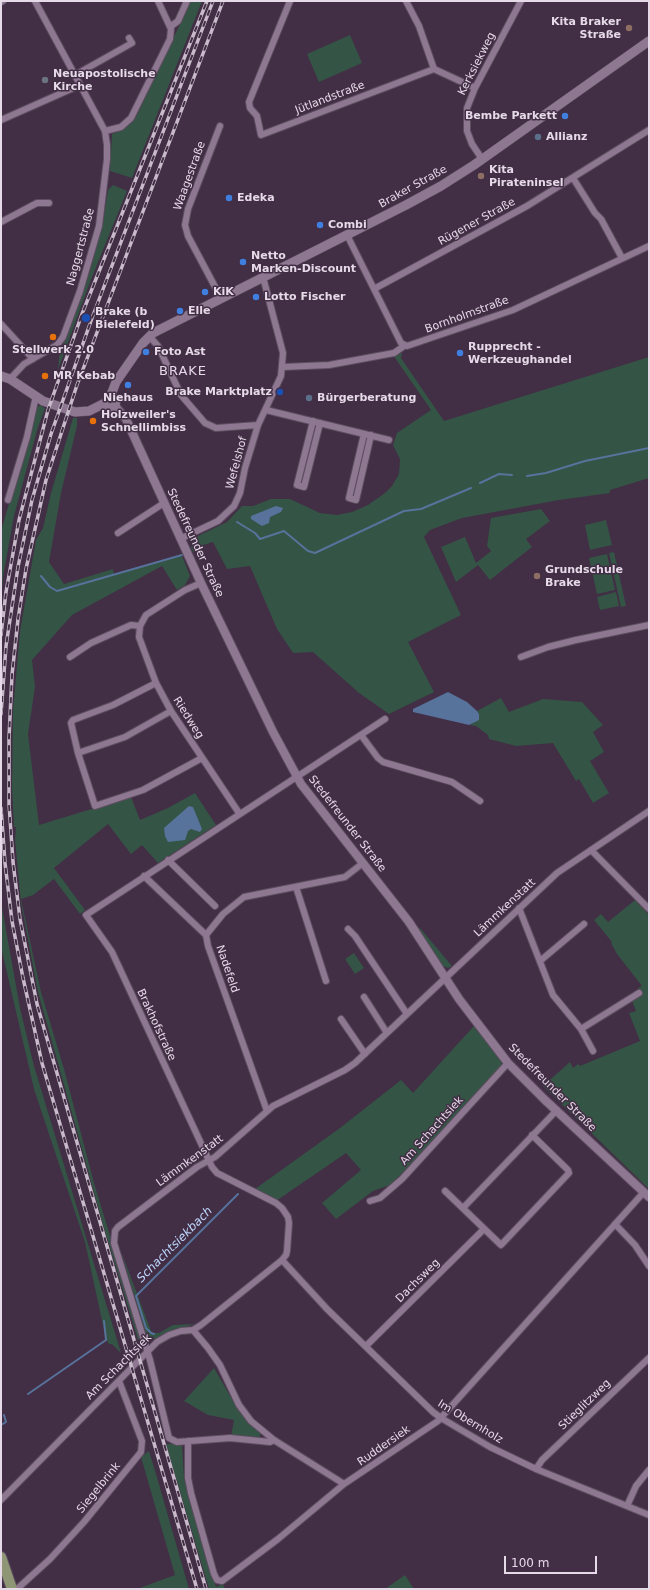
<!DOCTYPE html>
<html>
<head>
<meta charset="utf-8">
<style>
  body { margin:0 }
  #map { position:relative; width:650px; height:1590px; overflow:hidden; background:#422e45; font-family:"DejaVu Sans",sans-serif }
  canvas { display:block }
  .frame { position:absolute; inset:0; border:2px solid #e6d9e8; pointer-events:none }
  .scale { position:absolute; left:504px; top:1556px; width:93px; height:18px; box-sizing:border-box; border:2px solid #e6d9e8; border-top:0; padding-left:5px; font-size:12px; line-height:14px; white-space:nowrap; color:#e6d9e8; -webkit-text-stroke:3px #422e45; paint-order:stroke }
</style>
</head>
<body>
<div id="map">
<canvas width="650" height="1590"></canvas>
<div class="frame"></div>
<div class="scale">100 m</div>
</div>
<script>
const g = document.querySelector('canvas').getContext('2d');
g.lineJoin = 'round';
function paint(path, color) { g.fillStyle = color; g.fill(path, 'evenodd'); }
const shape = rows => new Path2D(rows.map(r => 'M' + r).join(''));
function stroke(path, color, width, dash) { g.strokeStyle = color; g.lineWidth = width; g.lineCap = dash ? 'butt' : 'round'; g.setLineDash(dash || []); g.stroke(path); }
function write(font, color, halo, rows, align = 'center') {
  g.font = font + ' "DejaVu Sans",sans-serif'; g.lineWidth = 3; g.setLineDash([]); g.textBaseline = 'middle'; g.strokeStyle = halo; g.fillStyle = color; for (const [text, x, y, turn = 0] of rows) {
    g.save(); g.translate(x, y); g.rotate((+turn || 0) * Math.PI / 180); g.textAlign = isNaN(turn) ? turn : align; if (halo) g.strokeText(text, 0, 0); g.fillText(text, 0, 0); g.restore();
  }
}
paint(shape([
  [191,1,202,1,132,178,110,171,112,134,123,129,136,117],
  [350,35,362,63,319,82,307,54],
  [113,185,127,191,90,282,58,370,60,349,63,350,63,344,67,338,90,271,103,223,108,190],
  [402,353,401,358,444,421,649,357,649,478,610,490,610,493,559,500,462,518,430,530,424,537,461,615,408,642,434,692,389,714,359,693,313,652,293,653,277,629,250,566,227,569,213,542,200,546,193,552,191,548,196,537,227,522,242,506,253,506,271,499,290,499,320,513,337,515,352,512,368,505,385,493,392,486,399,474,400,459,393,445,397,433,431,410,393,355],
  [41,405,45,409,38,427,14,516,3,577,1,603,1,531,35,413,37,407],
  [73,418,77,418,77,426,61,493,49,562,64,584,113,569,114,575,182,556,190,576,185,585,177,590,162,566,72,615,32,660,35,687,28,734,39,825,131,797,140,820,168,808,195,793,216,825,158,863,142,845,131,854,108,824,54,868,85,910,80,914,54,879,33,895,21,899,41,992,64,1069,94,1183,141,1338,138,1340,104,1228,38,992,21,903,15,840,16,827,14,827,12,787,13,711,20,631,36,540,43,528,51,493],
  [541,509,550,521,526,539,532,547,490,580,478,565,456,582,441,547,465,537,476,563,491,551,487,546,491,518],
  [606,520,612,545,590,550,585,525],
  [614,552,626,606,621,607,609,553],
  [607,554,615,590,597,594,589,558],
  [616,592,619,606,600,610,597,597],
  [501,698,509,712,543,699,582,702,603,725,593,732,604,752,590,761,609,793,593,803,579,779,576,781,553,743,516,746,489,739,488,735,476,726,469,725,472,724,479,714,477,711],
  [635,900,649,915,649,1189,543,1086,570,1062,573,1068,578,1064,580,1066,640,1041,629,1013,636,1011,632,1001,642,995,638,988,642,986,617,954,611,943,612,942,594,920,601,914,608,922],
  [1,902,20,1008,34,1066,121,1353,112,1344,109,1344,106,1339,85,1242,34,1089,1,947],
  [420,928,452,966,448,968,441,965,418,929],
  [354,953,364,968,355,974,345,959],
  [474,1026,501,1060,502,1065,416,1159,390,1185,373,1191,336,1219,322,1203,361,1170,346,1153,276,1201,255,1189,340,1128,401,1080,413,1093],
  [121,1251,151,1331,154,1333,159,1333,173,1325,195,1324,168,1332,156,1339,149,1338,145,1331],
  [214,1368,240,1413,260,1432,260,1439,231,1436,234,1420,208,1415,184,1401],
  [166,1444,182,1444,184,1479,216,1587,223,1584,225,1589,209,1589],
  [149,1451,156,1474,189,1589,137,1589,175,1575,141,1457],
  [405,1575,414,1589,385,1589]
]), '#345445');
paint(shape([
  [276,506,283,508,281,512,270,517,269,523,262,526,251,519,251,516],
  [448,692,467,702,477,711,479,714,479,720,469,725,413,712,413,709],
  [189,806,193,807,202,829,200,832,191,829,188,831,185,840,168,842,165,836,164,828]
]), '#57729b');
stroke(shape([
  [527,476,546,473,585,461,649,448],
  [480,483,499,474,512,475],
  [237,522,255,533,260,539,284,531,308,551,315,553,404,511,421,509,471,488],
  [41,576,50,587,57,591,182,555],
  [154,1334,151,1333,146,1328,136,1296,238,1194],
  [28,1394,106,1340,104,1321],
  [1,1425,6,1422,4,1415]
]), '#57729b', 2);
const minor = shape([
  [290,1,249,102,250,108,257,116,261,135,434,69],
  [406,1,419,26,434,69,475,88],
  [1,2,3,1],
  [170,27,178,21,187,1],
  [75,75,132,43,129,38],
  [1,120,80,85],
  [220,126,188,209,185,225,188,236,221,298],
  [105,131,121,127,131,118,170,39,171,29,158,1],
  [482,159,472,144,467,131,467,108,475,88,521,1],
  [573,178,595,213,601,219,622,258],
  [1,222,37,203,49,203],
  [347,235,401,343,407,346,513,310,649,246],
  [374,289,527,206,649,130],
  [1,324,33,359],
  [149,336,158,346,181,395,205,423,216,428,258,425],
  [283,367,329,365,394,353,404,346],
  [10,379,24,364,57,345,63,337,80,291,99,226,107,159,107,145,105,131,35,1],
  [266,410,389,440],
  [313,421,297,485,304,487,320,423],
  [364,434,349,498,356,500,371,435],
  [8,500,27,437,36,396],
  [118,533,164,503],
  [180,539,218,521,234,506,240,493,245,468,258,425,281,376,283,353,263,277],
  [201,583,185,590,146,615,140,626,139,637,156,683,171,711,239,813],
  [70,657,91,643,131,625,140,626],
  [521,657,548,647,576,640,649,625],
  [156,683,113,705,73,720,71,723,78,753,95,806,143,790,202,758],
  [361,735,378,758,383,762,452,782,480,801],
  [78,753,125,737,171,711],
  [591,850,649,909],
  [168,860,215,906],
  [144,876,206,935],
  [296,887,326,981],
  [519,908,553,995,581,1029,593,1051],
  [348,929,355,936,407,1014],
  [540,961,584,924],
  [364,997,387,1033],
  [341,1019,365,1054],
  [581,1029,639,993],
  [267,1111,208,946,206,935,223,914,244,897,345,877,363,863],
  [445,1191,501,1245,569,1173,568,1170,532,1135],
  [370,1201,380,1198,402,1179,508,1063],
  [463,1208,557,1110],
  [615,1224,635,1245,649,1266],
  [282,1260,327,1309,433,1412,441,1418,490,1447,536,1469,649,1515],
  [193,1330,208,1348,220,1365,239,1405,251,1421,274,1440,344,1484],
  [366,1346,484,1229],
  [274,1440,270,1442,230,1438,177,1442,169,1438,150,1360,114,1243,115,1231,118,1227,197,1167,215,1157,273,1106,345,1070,355,1063,557,873,649,811],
  [188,1441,188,1478,191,1493,214,1574,217,1580,222,1581,278,1539,344,1484,438,1421,644,1192],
  [536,1469,542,1460,649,1358],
  [1,1500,157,1342,169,1335,181,1331,193,1330,201,1325,282,1260,286,1255,287,1251,289,1223,288,1217,282,1208,276,1203,217,1173,212,1167,112,952,86,915,385,719],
  [627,1506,636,1486,649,1470],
  [17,1589,50,1559,84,1522,141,1452,142,1441,119,1381]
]);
const tertiary = shape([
  [115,406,126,419,201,583,273,732,301,784,409,922,459,999,508,1063,545,1100,649,1197]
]);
const secondary = shape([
  [1,376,10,379,43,401,75,412,89,411,103,404],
  [111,395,116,382,127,366,143,343,153,333,406,205,441,186,474,165,649,41],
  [103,404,110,409,115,406,116,400,111,395]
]);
const primary = shape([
  [1,1557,12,1589]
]);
stroke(minor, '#5d4d60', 8);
stroke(tertiary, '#5d4d60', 10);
stroke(secondary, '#5d4d60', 10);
stroke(primary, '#5d4d60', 12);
stroke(minor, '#8e7791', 6);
stroke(tertiary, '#8e7791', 8);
stroke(secondary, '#8e7791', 9);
stroke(primary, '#8f9675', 10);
const rail = shape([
  [1,635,6,592,19,520,48,410,82,314,207,1],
  [1,714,6,646,18,567,32,500,51,434,92,318,213,1],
  [1,808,5,863,12,921,23,978,42,1063,197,1589],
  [206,1589,37,1004,20,919,13,862,9,804,9,738,12,675,18,619,26,569,46,480,77,385,223,1]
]);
stroke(rail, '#c8baca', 3.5);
stroke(rail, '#422e45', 2, [6]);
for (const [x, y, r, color] of [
  [629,28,4,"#8d6e63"],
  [45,80,4,"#6b7280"],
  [565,116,4,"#3f7fe0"],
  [538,137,4,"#5c6f8a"],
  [481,176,4,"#8d6e63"],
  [229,198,4,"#3f7fe0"],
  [320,225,4,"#3f7fe0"],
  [243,262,4,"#3f7fe0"],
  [205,292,4,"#3f7fe0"],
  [256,297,4,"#3f7fe0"],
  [180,311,4,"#3f7fe0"],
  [86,318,5,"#1a4fb4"],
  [53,337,4,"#e8710a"],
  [146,352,4,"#3f7fe0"],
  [460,353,4,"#3f7fe0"],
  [45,376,4,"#e8710a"],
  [128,385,4,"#3f7fe0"],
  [280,392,4,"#1a4fb4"],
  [309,398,4,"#5c6f8a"],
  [93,421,4,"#e8710a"],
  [537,576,4,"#8d6e63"]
]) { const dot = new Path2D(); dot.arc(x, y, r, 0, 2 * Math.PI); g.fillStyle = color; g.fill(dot); stroke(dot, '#422e45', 1.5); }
write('bold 11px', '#e6d9e8', '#422e45', [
  ["Kita Braker",621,22,"right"],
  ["Straße",621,35,"right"],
  ["Neuapostolische",53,74],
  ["Kirche",53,87],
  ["Bembe Parkett",557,116,"right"],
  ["Allianz",546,137],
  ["Kita",489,170],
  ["Pirateninsel",489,183],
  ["Edeka",237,198],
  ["Combi",328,225],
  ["Netto",251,256],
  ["Marken-Discount",251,269],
  ["KiK",213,292],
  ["Lotto Fischer",264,297],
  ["Elle",188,311],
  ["Brake (b",95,312],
  ["Bielefeld)",95,325],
  ["Rupprecht -",468,347],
  ["Werkzeughandel",468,360],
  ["Stellwerk 2.0",53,350,"center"],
  ["Foto Ast",154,352],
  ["MR Kebab",53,376],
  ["Brake Marktplatz",272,392,"right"],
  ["Niehaus",128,398,"center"],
  ["Bürgerberatung",317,398],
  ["Holzweiler's",101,415],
  ["Schnellimbiss",101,428],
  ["Grundschule",545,570],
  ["Brake",545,583]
], 'left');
write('11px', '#e6d9e8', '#422e45', [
  ["Kerksiekweg",477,64,-63],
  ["Jütlandstraße",330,98,-21],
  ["Waagestraße",190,176,-70],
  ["Braker Straße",413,187,-29],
  ["Rügener Straße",477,222,-29],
  ["Naggertstraße",81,247,-75],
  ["Bornholmstraße",467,315,-20],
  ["Wefelshof",237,463,-75],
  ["Stedefreunder Straße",195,543,65],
  ["Riedweg",188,718,58],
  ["Stedefreunder Straße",347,824,52],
  ["Lämmkenstatt",505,908,-43],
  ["Nadefeld",227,969,71],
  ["Brakhofstraße",156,1025,65],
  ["Stedefreunder Straße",552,1088,45],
  ["Am Schachtsiek",432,1131,-48],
  ["Lämmkenstatt",190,1161,-36],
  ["Dachsweg",418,1281,-45],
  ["Am Schachtsiek",119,1367,-45],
  ["Stieglitzweg",585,1405,-44],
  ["Im Obernholz",470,1422,31],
  ["Ruddersiek",384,1446,-35],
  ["Siegelbrink",99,1488,-51]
]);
write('italic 12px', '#bdd7fe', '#422e45', [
  ["Schachtsiekbach",175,1245,-45]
]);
g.letterSpacing = '1px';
write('13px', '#e6d9e8', '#422e45', [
  ["BRAKE",183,372]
]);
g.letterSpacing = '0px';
</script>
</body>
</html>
